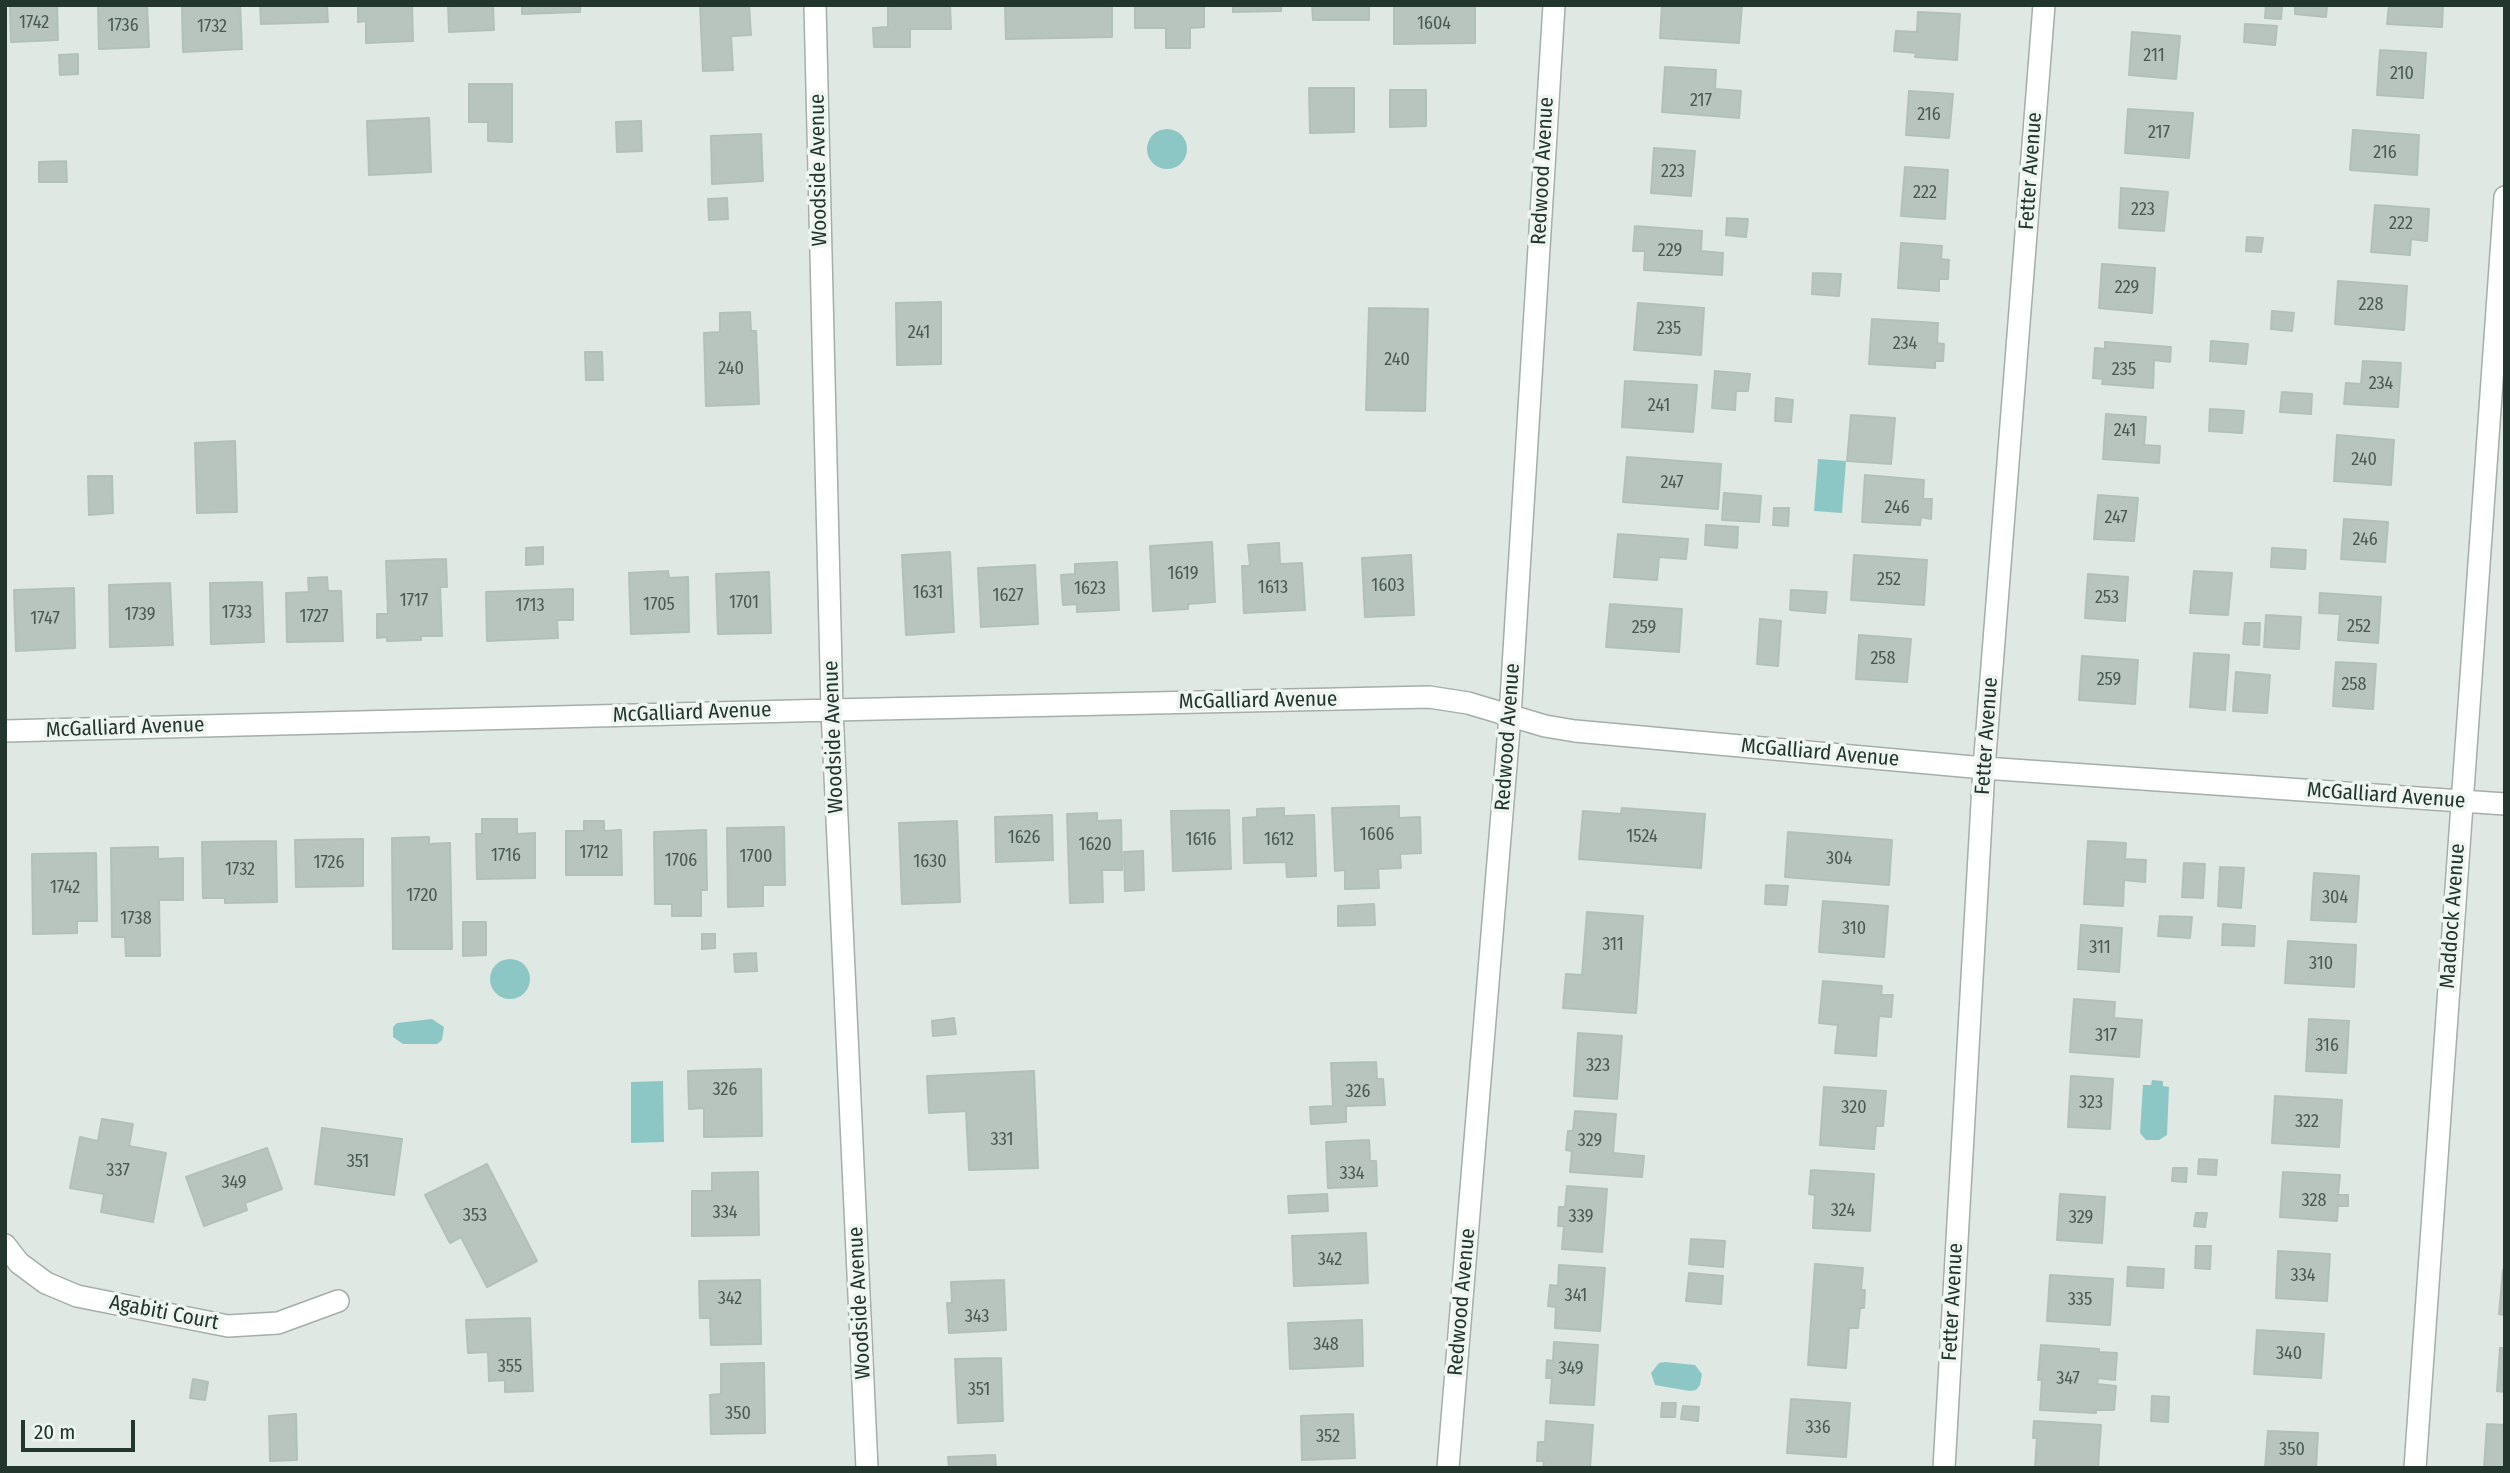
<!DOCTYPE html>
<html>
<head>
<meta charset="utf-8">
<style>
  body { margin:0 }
  #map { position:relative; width:2510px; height:1473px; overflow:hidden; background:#dfe8e2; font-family:"Fira Sans Condensed",sans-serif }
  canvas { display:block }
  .frame { position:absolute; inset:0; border:7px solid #22362d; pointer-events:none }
  .scale { position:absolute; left:21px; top:1420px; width:114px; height:32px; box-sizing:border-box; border:4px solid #22362d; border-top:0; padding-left:9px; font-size:21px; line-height:24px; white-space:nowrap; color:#22362d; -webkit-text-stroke:5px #eff5f1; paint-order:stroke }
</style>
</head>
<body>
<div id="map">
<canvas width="2510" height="1473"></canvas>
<div class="frame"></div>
<div class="scale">20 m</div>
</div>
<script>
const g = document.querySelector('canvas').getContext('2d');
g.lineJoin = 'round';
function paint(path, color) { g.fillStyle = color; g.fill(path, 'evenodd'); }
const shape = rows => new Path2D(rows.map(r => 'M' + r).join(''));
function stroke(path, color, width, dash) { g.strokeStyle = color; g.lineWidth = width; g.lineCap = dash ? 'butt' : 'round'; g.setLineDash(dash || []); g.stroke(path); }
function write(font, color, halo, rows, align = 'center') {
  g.font = font + ' "Fira Sans Condensed",sans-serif'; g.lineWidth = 7; g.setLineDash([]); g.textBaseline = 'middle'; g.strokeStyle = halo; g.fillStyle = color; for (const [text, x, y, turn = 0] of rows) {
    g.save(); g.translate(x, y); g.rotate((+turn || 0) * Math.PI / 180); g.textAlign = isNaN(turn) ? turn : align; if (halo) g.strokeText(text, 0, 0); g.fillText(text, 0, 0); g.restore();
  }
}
paint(shape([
  '1147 149a20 20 0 1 1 40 0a20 20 0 1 1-40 0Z',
  [1818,459,1846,461,1842,513,1814,511],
  '490 979a20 20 0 1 1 40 0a20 20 0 1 1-40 0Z',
  [432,1019,444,1027,442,1040,437,1044,403,1044,393,1037,393,1027,397,1023],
  [2152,1080,2163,1081,2163,1086,2169,1087,2167,1135,2159,1140,2146,1140,2140,1133,2143,1085,2151,1085],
  [663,1081,664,1142,631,1143,631,1082],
  [1665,1362,1695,1365,1702,1374,1700,1385,1696,1390,1690,1391,1655,1385,1651,1373,1659,1363]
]), '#8dc7c5');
const building = shape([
  [10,5,57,5,58,40,11,42,10,5],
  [98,5,147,5,149,47,99,49,98,5],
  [182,5,240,5,242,49,183,52,182,5],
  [260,5,327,5,328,22,261,24,260,5],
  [358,5,412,5,413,41,366,43,366,21,358,22,358,5],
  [448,5,493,5,494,30,449,32,448,5],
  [522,5,580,5,580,12,522,14,522,5],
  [700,5,749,5,751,35,731,36,733,70,703,71,700,5],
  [888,5,950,5,951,29,910,29,910,47,874,47,873,28,888,27,888,5],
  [1005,5,1112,5,1112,37,1006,39,1005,5],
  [1135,5,1204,5,1204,27,1190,28,1190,48,1166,48,1166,28,1135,28,1135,5],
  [1233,5,1281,5,1281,11,1233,12,1233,5],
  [1312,5,1369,5,1369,20,1313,20,1312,5],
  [1394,5,1475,5,1475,43,1394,44,1394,5],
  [1662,5,1742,5,1739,43,1660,38,1662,5],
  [2266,5,2282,5,2281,19,2265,18,2266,5],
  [2295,5,2327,5,2326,17,2295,14,2295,5],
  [2389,5,2443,5,2442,27,2387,24,2389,5],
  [1918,12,1960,14,1957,60,1915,57,1916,53,1894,51,1896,31,1917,32,1918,12],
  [2245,24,2277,26,2275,45,2244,42,2245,24],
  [2132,32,2180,36,2176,79,2129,75,2132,32],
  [2380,50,2426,53,2423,98,2377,95,2380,50],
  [78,54,78,74,60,75,59,55,78,54],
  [1665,67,1716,70,1715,89,1741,91,1739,118,1662,112,1665,67],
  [469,84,512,84,512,142,488,141,488,122,469,122,469,84],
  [1309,88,1354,88,1354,132,1310,133,1309,88],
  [1390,90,1426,90,1426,126,1390,127,1390,90],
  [1909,91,1953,94,1949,138,1906,135,1909,91],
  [2128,109,2193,113,2189,158,2125,153,2128,109],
  [429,118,431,172,369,175,367,121,429,118],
  [641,121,642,151,617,152,616,122,641,121],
  [2353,130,2419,135,2417,175,2350,170,2353,130],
  [761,134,763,181,712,184,711,136,761,134],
  [1654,148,1695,151,1691,196,1651,193,1654,148],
  [66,161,67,182,39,182,39,162,66,161],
  [1905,167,1948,170,1945,219,1901,216,1905,167],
  [2121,188,2168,192,2164,231,2119,228,2121,188],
  [727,198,728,219,709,220,708,199,727,198],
  [2375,205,2429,209,2427,241,2411,239,2410,255,2371,252,2375,205],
  [1727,218,1748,219,1746,237,1726,235,1727,218],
  [1635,226,1702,231,1701,251,1723,253,1722,275,1644,270,1645,251,1633,251,1635,226],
  [2247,237,2263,238,2261,252,2246,251,2247,237],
  [1901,243,1942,246,1941,259,1949,260,1948,279,1939,279,1939,291,1898,288,1901,243],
  [2102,264,2155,268,2152,313,2099,308,2102,264],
  [1813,273,1841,274,1839,296,1812,294,1813,273],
  [2338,281,2407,286,2404,330,2335,324,2338,281],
  [941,302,941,364,897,365,896,303,941,302],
  [1638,303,1704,308,1701,355,1634,350,1638,303],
  [1369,308,1428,309,1425,411,1366,410,1369,308],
  [2272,311,2294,313,2292,331,2271,329,2272,311],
  [750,312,751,331,756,331,759,404,706,406,704,333,720,332,720,313,750,312],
  [1872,319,1938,323,1937,343,1944,344,1943,361,1935,361,1935,368,1869,364,1872,319],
  [2211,341,2248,344,2246,364,2210,361,2211,341],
  [2105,342,2171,347,2170,362,2154,360,2153,388,2102,384,2103,379,2093,378,2095,348,2105,349,2105,342],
  [585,352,602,352,603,380,586,380,585,352],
  [2363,361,2401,363,2398,407,2344,404,2346,383,2361,384,2363,361],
  [1715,371,1750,374,1748,391,1736,391,1735,410,1712,408,1715,371],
  [1625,381,1697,385,1693,432,1622,427,1625,381],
  [2282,392,2312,394,2311,414,2280,412,2282,392],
  [1776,398,1793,400,1791,422,1775,421,1776,398],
  [2210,409,2244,411,2242,433,2209,431,2210,409],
  [2106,414,2146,417,2144,445,2160,446,2159,463,2103,459,2106,414],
  [1851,415,1895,418,1891,464,1847,461,1851,415],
  [2337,435,2394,440,2391,485,2334,481,2337,435],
  [235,441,237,512,197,513,195,443,235,441],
  [1627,457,1721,464,1718,509,1623,502,1627,457],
  [1865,475,1924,480,1923,499,1932,499,1931,519,1921,517,1920,525,1862,522,1865,475],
  [88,476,112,476,113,513,89,515,88,476],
  [1724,493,1761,496,1759,522,1722,520,1724,493],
  [2098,495,2138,498,2134,541,2094,539,2098,495],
  [1774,508,1789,508,1788,526,1773,525,1774,508],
  [2344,519,2388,522,2385,562,2341,559,2344,519],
  [1706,525,1738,527,1737,548,1705,545,1706,525],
  [1618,534,1688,539,1686,559,1659,557,1657,580,1614,577,1618,534],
  [1212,542,1215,602,1188,604,1188,609,1153,611,1150,546,1212,542],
  [1279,543,1280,564,1302,563,1305,610,1244,613,1242,566,1250,566,1248,545,1279,543],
  [543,547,543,564,526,565,526,548,543,547],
  [2272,548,2306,550,2305,569,2271,567,2272,548],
  [950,552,954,632,906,635,902,555,950,552],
  [1411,555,1414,615,1365,617,1362,558,1411,555],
  [1854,555,1927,560,1924,605,1851,600,1854,555],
  [446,559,447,587,440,587,442,636,421,636,421,640,387,641,387,637,377,638,377,614,388,614,386,561,446,559],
  [1117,562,1119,610,1077,612,1077,604,1063,605,1061,575,1075,574,1075,564,1117,562],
  [1035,565,1038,624,981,627,978,568,1035,565],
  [668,571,669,578,688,577,689,632,631,634,629,573,668,571],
  [2194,571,2232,573,2228,615,2190,613,2194,571],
  [769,572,771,633,718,634,716,574,769,572],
  [2088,574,2128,577,2125,621,2085,618,2088,574],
  [327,577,328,591,341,591,343,641,287,642,286,593,309,592,308,578,327,577],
  [262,582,264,642,211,644,210,583,262,582],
  [170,583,173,645,110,647,109,585,170,583],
  [74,588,75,648,16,651,14,590,74,588],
  [573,589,573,620,557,620,558,638,487,641,486,592,573,589],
  [1791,590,1827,592,1825,613,1790,610,1791,590],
  [2320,593,2381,597,2378,643,2338,640,2340,614,2319,613,2320,593],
  [1610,604,1682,609,1679,652,1606,647,1610,604],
  [2266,615,2301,617,2299,649,2264,647,2266,615],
  [1760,619,1781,621,1778,666,1757,664,1760,619],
  [2245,623,2260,623,2259,645,2243,644,2245,623],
  [1859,635,1911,639,1907,682,1856,679,1859,635],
  [2194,653,2229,655,2225,710,2190,707,2194,653],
  [2082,656,2138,660,2135,704,2079,700,2082,656],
  [2336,662,2376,664,2373,709,2333,706,2336,662],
  [2236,672,2270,675,2267,713,2233,711,2236,672],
  [1399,806,1399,818,1420,817,1421,853,1400,854,1401,868,1378,869,1379,888,1345,889,1345,870,1335,871,1332,808,1399,806],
  [1284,808,1284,816,1314,815,1316,876,1287,877,1286,862,1244,863,1243,818,1257,817,1257,809,1284,808],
  [1622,808,1705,814,1701,868,1579,859,1583,811,1621,814,1622,808],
  [1229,810,1231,869,1173,871,1171,811,1229,810],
  [1097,813,1097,821,1121,820,1122,870,1102,870,1103,902,1070,903,1067,814,1097,813],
  [1052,815,1053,860,996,862,995,817,1052,815],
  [482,819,517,819,517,834,535,833,535,878,477,879,476,834,482,834,482,819],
  [584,821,604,821,604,831,621,830,622,875,566,875,566,831,584,831,584,821],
  [957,821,960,902,902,904,899,823,957,821],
  [784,827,785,885,763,885,763,906,728,907,727,828,784,827],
  [706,830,707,890,701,890,701,916,672,916,672,904,655,904,654,832,706,830],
  [1788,832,1892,840,1889,885,1785,877,1788,832],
  [429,837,429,844,450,843,452,949,393,949,392,838,429,837],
  [363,839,363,886,296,887,295,840,363,839],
  [276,841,277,902,225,903,225,898,203,898,202,842,276,841],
  [2088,841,2126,843,2125,859,2146,860,2145,882,2124,880,2123,906,2084,904,2088,841],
  [158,847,158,859,183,858,183,900,159,900,160,956,126,956,125,937,112,937,111,848,158,847],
  [1143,851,1144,890,1125,891,1124,852,1143,851],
  [96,853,97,921,77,921,77,933,33,934,32,854,96,853],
  [2184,863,2205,864,2203,898,2182,897,2184,863],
  [2220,867,2244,868,2241,908,2218,906,2220,867],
  [2314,873,2359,876,2356,922,2311,920,2314,873],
  [1766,885,1788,886,1786,905,1765,904,1766,885],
  [1823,901,1888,906,1884,957,1819,952,1823,901],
  [1374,904,1375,925,1338,926,1338,906,1374,904],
  [1587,912,1643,916,1636,1013,1563,1008,1566,974,1582,975,1587,912],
  [2160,916,2192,917,2190,938,2158,936,2160,916],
  [463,922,486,922,486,955,463,956,463,922],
  [2223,924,2255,926,2254,946,2222,945,2223,924],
  [2081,925,2122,928,2119,972,2078,969,2081,925],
  [702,934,715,934,715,948,702,949,702,934],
  [2288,941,2356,945,2354,987,2285,983,2288,941],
  [756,953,757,971,735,972,734,954,756,953],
  [1823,981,1882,986,1881,995,1893,995,1891,1017,1879,1016,1876,1056,1835,1053,1838,1025,1819,1023,1823,981],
  [2074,999,2115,1002,2114,1018,2142,1020,2139,1057,2070,1052,2074,999],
  [954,1018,956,1034,933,1036,932,1021,954,1018],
  [2309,1019,2349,1021,2346,1073,2306,1071,2309,1019],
  [1578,1033,1622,1036,1617,1099,1574,1096,1578,1033],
  [1376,1062,1377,1079,1383,1079,1385,1105,1346,1106,1346,1122,1311,1124,1310,1107,1333,1106,1331,1063,1376,1062],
  [761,1069,762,1136,704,1137,704,1108,689,1109,688,1071,761,1069],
  [1034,1071,1038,1168,969,1170,966,1111,929,1113,927,1076,1034,1071],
  [2071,1076,2113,1079,2110,1129,2068,1127,2071,1076],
  [1824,1087,1886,1091,1883,1126,1876,1126,1874,1149,1820,1145,1824,1087],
  [2275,1096,2342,1100,2339,1147,2272,1143,2275,1096],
  [1575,1111,1616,1114,1613,1153,1644,1156,1642,1177,1570,1172,1572,1151,1566,1150,1568,1131,1573,1131,1575,1111],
  [102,1119,133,1124,129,1146,166,1153,153,1222,101,1212,104,1194,70,1188,80,1137,98,1141,102,1119],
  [322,1128,402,1139,394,1195,315,1184,322,1128],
  [1369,1140,1370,1161,1376,1161,1377,1186,1328,1188,1326,1142,1369,1140],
  [267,1148,282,1189,245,1203,247,1210,204,1226,186,1177,267,1148],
  [2199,1159,2217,1160,2216,1175,2198,1174,2199,1159],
  [487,1164,537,1261,487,1287,461,1237,450,1243,425,1195,487,1164],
  [2173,1168,2187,1168,2186,1182,2172,1181,2173,1168],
  [1811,1170,1874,1174,1870,1231,1813,1228,1815,1195,1809,1194,1811,1170],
  [758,1172,759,1235,692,1236,692,1191,712,1191,712,1173,758,1172],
  [2283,1172,2340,1175,2338,1195,2348,1195,2348,1206,2338,1206,2337,1221,2280,1217,2283,1172],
  [1567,1186,1607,1189,1602,1252,1562,1249,1564,1226,1558,1226,1559,1207,1565,1207,1567,1186],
  [1327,1194,1328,1211,1289,1213,1288,1196,1327,1194],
  [2060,1194,2105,1197,2102,1243,2057,1240,2060,1194],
  [2196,1213,2207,1213,2205,1227,2194,1226,2196,1213],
  [1366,1233,1368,1283,1294,1286,1292,1236,1366,1233],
  [1691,1239,1725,1241,1723,1267,1689,1264,1691,1239],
  [2196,1246,2211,1246,2210,1269,2195,1268,2196,1246],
  [2278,1251,2330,1254,2327,1301,2276,1298,2278,1251],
  [1815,1264,1863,1268,1861,1290,1865,1290,1864,1308,1860,1308,1858,1328,1849,1328,1846,1368,1808,1365,1815,1264],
  [1559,1265,1605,1268,1600,1331,1555,1328,1556,1307,1548,1306,1550,1285,1558,1286,1559,1265],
  [2128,1267,2164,1269,2163,1288,2127,1286,2128,1267],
  [2503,1270,2505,1270,2505,1315,2499,1314,2503,1270],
  [1689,1273,1723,1276,1721,1304,1686,1301,1689,1273],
  [2050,1275,2113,1279,2110,1325,2047,1321,2050,1275],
  [760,1280,761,1344,711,1345,710,1318,700,1318,699,1281,760,1280],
  [1004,1280,1006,1330,949,1333,947,1303,952,1303,951,1282,1004,1280],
  [530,1318,533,1391,505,1392,505,1380,489,1381,488,1352,468,1353,466,1320,530,1318],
  [1362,1320,1363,1366,1290,1369,1288,1323,1362,1320],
  [2257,1330,2324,1334,2321,1378,2254,1374,2257,1330],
  [1554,1342,1598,1345,1594,1405,1550,1403,1552,1378,1546,1378,1547,1360,1553,1361,1554,1342],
  [2041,1345,2099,1349,2099,1352,2117,1353,2115,1380,2098,1378,2097,1384,2116,1386,2114,1410,2096,1410,2096,1413,2040,1410,2042,1380,2038,1380,2041,1345],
  [2500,1348,2505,1348,2505,1392,2497,1391,2500,1348],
  [1001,1358,1003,1421,958,1423,955,1359,1001,1358],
  [764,1363,765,1433,711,1434,710,1395,721,1394,721,1364,764,1363],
  [193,1379,208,1382,205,1400,190,1398,193,1379],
  [2152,1396,2169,1397,2168,1422,2151,1421,2152,1396],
  [1791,1399,1850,1403,1846,1457,1787,1453,1791,1399],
  [1662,1403,1676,1403,1675,1417,1661,1417,1662,1403],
  [1683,1406,1699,1407,1698,1421,1681,1419,1683,1406],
  [296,1414,297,1460,270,1461,269,1416,296,1414],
  [1353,1414,1355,1458,1302,1460,1301,1416,1353,1414],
  [1546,1421,1593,1425,1590,1468,1543,1468,1544,1461,1537,1461,1538,1442,1545,1442,1546,1421],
  [2034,1421,2101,1425,2098,1468,2035,1468,2037,1438,2033,1438,2034,1421],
  [2487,1424,2505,1425,2505,1468,2484,1468,2487,1424],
  [2268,1431,2318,1433,2316,1468,2265,1468,2268,1431],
  [995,1455,996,1468,949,1468,948,1457,995,1455]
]);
paint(building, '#b8c5be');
stroke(building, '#b2c1b8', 2);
const minor = shape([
  [815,5,832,710,867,1468],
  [5,731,832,710,1429,697,1468,703,1545,726,1575,731,1984,768,2505,804],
  [5,1245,19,1263,46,1283,77,1296,228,1326,278,1323,338,1301],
  [1448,1468,1510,716,1554,5],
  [1944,1468,1984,768,2044,5],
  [2415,1468,2505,197]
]);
stroke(minor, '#a3afa8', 24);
stroke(minor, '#fff', 21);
write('18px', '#485a51', null, [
  ["1742",34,23],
  ["1604",1434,24],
  ["1736",123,26],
  ["1732",212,27],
  ["211",2154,56],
  ["210",2402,74],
  ["217",1701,101],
  ["216",1929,115],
  ["217",2159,133],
  ["216",2385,153],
  ["223",1673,172],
  ["222",1925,193],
  ["223",2143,210],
  ["222",2401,224],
  ["229",1670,251],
  ["229",2127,288],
  ["228",2371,305],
  ["235",1669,329],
  ["241",919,333],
  ["234",1905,344],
  ["240",1397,360],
  ["240",731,369],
  ["235",2124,370],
  ["234",2381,384],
  ["241",1659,406],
  ["241",2125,431],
  ["240",2364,460],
  ["247",1672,483],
  ["246",1897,508],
  ["247",2116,518],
  ["246",2365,540],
  ["1619",1183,574],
  ["252",1889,580],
  ["1603",1388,586],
  ["1613",1273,588],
  ["1623",1090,589],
  ["1631",928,593],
  ["1627",1008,596],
  ["253",2107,598],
  ["1717",414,601],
  ["1701",744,603],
  ["1705",659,605],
  ["1713",530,606],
  ["1733",237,613],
  ["1739",140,615],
  ["1727",314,617],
  ["1747",45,619],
  ["252",2359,627],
  ["259",1644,628],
  ["258",1883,659],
  ["259",2109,680],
  ["258",2354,685],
  ["1606",1377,835],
  ["1524",1642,837],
  ["1626",1024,838],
  ["1616",1201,840],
  ["1612",1279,840],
  ["1620",1095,845],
  ["1712",594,853],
  ["1716",506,856],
  ["1700",756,857],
  ["304",1839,859],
  ["1706",681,861],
  ["1630",930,862],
  ["1726",329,863],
  ["1732",240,870],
  ["1742",65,888],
  ["1720",422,896],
  ["304",2335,898],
  ["1738",136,919],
  ["310",1854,929],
  ["311",1613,945],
  ["311",2100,948],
  ["310",2321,964],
  ["317",2106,1036],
  ["316",2327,1046],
  ["323",1598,1066],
  ["326",725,1090],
  ["326",1358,1092],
  ["323",2091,1103],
  ["320",1854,1108],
  ["322",2307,1122],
  ["331",1002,1140],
  ["329",1590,1141],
  ["351",358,1162],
  ["337",118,1171],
  ["334",1352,1174],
  ["349",234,1183],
  ["328",2314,1201],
  ["324",1843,1211],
  ["334",725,1213],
  ["353",475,1216],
  ["339",1581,1217],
  ["329",2081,1218],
  ["342",1330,1260],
  ["334",2303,1276],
  ["341",1576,1296],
  ["342",730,1299],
  ["335",2080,1300],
  ["343",977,1317],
  ["348",1326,1345],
  ["340",2289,1354],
  ["355",510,1367],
  ["349",1571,1369],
  ["347",2068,1379],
  ["351",979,1390],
  ["350",738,1414],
  ["336",1818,1428],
  ["352",1328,1437],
  ["350",2292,1450]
]);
write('21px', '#22362d', '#eff5f1', [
  ["Woodside Avenue",819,170,-91],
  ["Redwood Avenue",1543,171,-87],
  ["Fetter Avenue",2031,171,-86],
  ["McGalliard Avenue",1258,701,-1],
  ["McGalliard Avenue",692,713,-2],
  ["McGalliard Avenue",125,728,-2],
  ["Fetter Avenue",1987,736,-86],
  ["Woodside Avenue",834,737,-92],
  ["Redwood Avenue",1508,737,-86],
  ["McGalliard Avenue",1820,753,5],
  ["McGalliard Avenue",2386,796,4],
  ["Maddock Avenue",2453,916,-86],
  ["Redwood Avenue",1462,1302,-85],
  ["Fetter Avenue",1953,1302,-87],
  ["Woodside Avenue",860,1303,-93],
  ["Agabiti Court",164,1313,11]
]);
</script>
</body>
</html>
